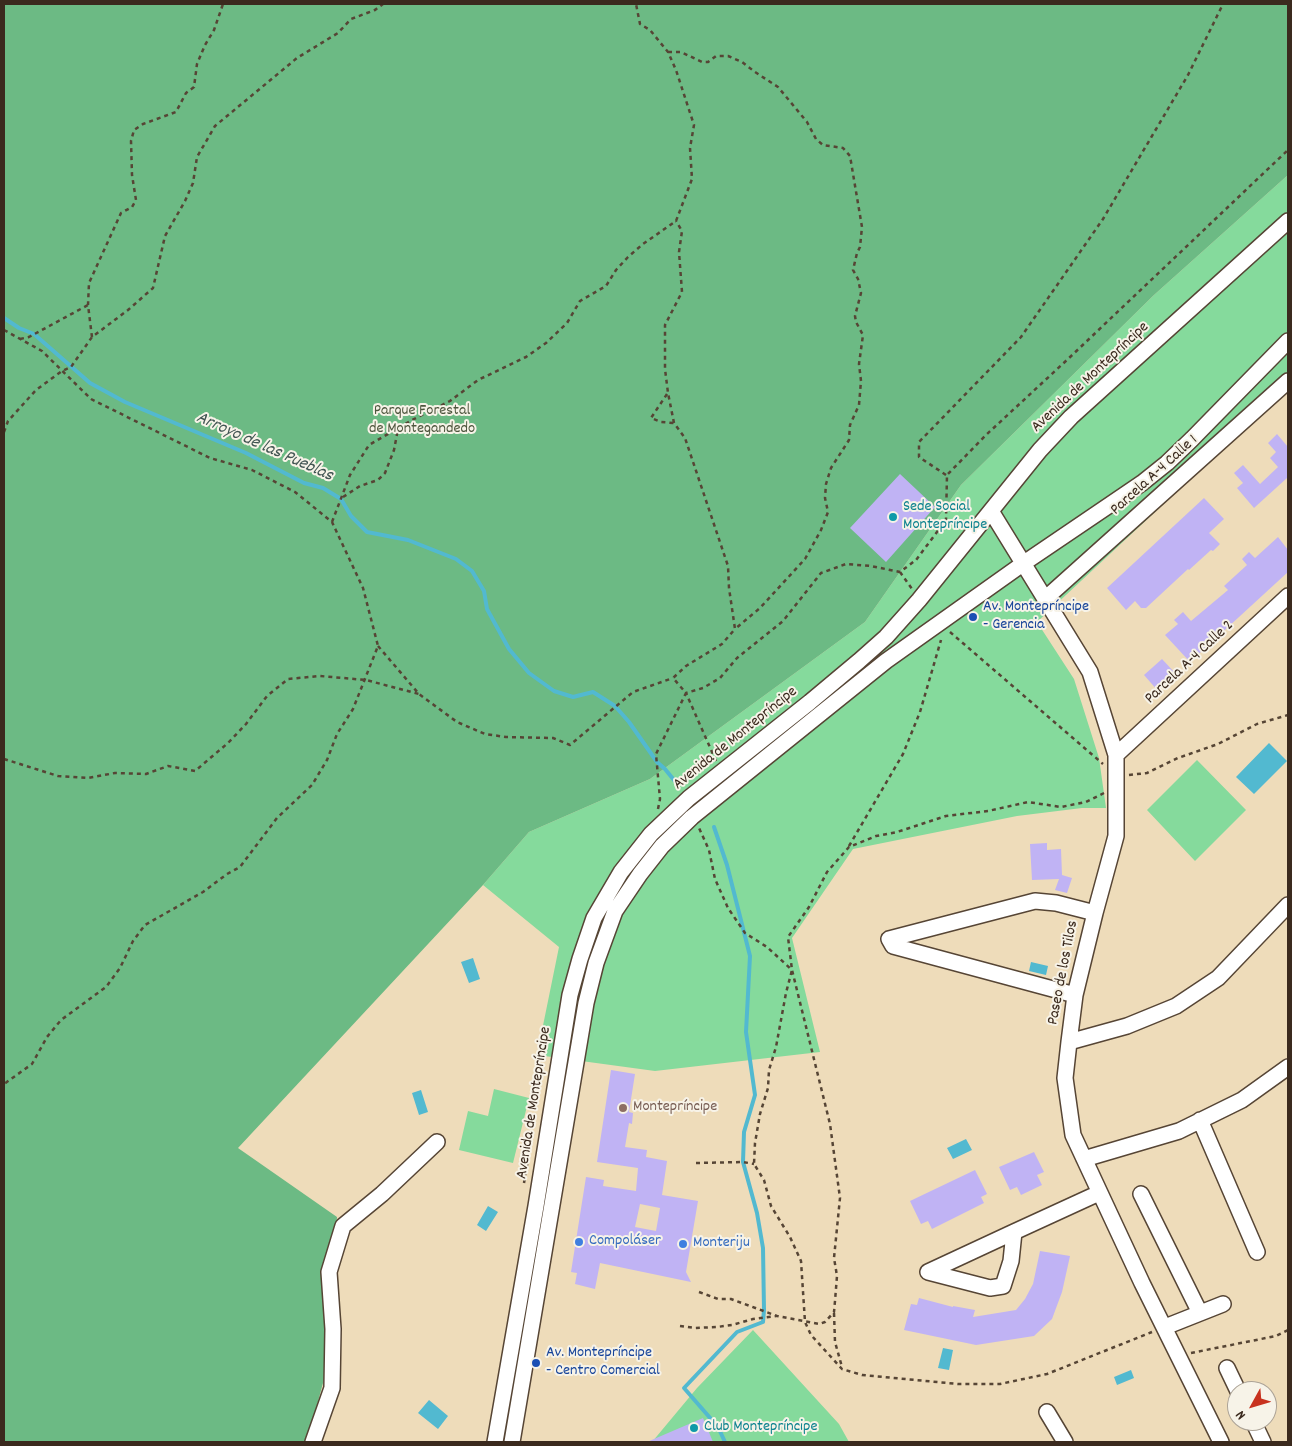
<!DOCTYPE html>
<html>
<head>
<meta charset="utf-8">
<style>
  body { margin:0 }
  #map { position:relative; width:1292px; height:1446px; overflow:hidden; background:#eedcba; font-family:Dekko,sans-serif }
  canvas { display:block }
  .frame { position:absolute; inset:0; border:5px solid #3b2a1e; pointer-events:none }
  .north { position:absolute; left:1227px; top:1381px; width:50px; height:50px; box-sizing:border-box; background:#f7f3e8; border:1px solid #aca397; border-radius:50%; rotate:231deg; font-size:14px; font-weight:700; line-height:20px; text-align:center; color:#3b2a1e }
  .north::after { content:''; display:block; margin:auto; width:18px; height:22px; background:#c8321e; clip-path:polygon(50% 0,100% 100%,50% 72%,0 100%) }
</style>
</head>
<body>
<div id="map">
<canvas width="1292" height="1446"></canvas>
<div class="frame"></div>
<div class="north">N</div>
</div>
<script>
const g = document.querySelector('canvas').getContext('2d');
g.lineJoin = 'round';
function paint(path, color) { g.fillStyle = color; g.fill(path, 'evenodd'); }
const shape = rows => new Path2D(rows.map(r => 'M' + r).join(''));
function stroke(path, color, width, dash) { g.strokeStyle = color; g.lineWidth = width; g.lineCap = dash ? 'butt' : 'round'; g.setLineDash(dash || []); g.stroke(path); }
function write(font, color, halo, rows, align = 'center') {
  g.font = font + ' Dekko,sans-serif'; g.lineWidth = 4; g.setLineDash([]); g.textBaseline = 'middle'; g.strokeStyle = halo; g.fillStyle = color; for (const [text, x, y, turn = 0] of rows) {
    g.save(); g.translate(x, y); g.rotate((+turn || 0) * Math.PI / 180); g.textAlign = isNaN(turn) ? turn : align; if (halo) g.strokeText(text, 0, 0); g.fillText(text, 0, 0); g.restore();
  }
}
paint(shape([
  [1288,175,1288,388,1037,622,1074,679,1099,758,1106,808,1082,808,1017,816,853,849,792,938,820,1052,655,1071,537,1055,559,947,483,885,529,832,650,779,865,622,961,485,1154,295],
  [1197,760,1246,810,1195,861,1147,810],
  [494,1089,529,1098,513,1163,459,1150,468,1111,488,1116],
  [753,1330,839,1424,849,1442,652,1442,697,1388]
]), '#85da9c');
paint(shape([
  [4,4,1288,4,1288,175,1154,295,961,485,865,622,650,779,529,832,483,885,238,1148,337,1217,326,1372,307,1442,4,1442]
]), '#6cba84');
paint(shape([
  [1269,743,1287,761,1254,794,1236,777],
  [473,958,480,979,469,983,461,962],
  [1031,962,1048,966,1046,975,1029,971],
  [421,1090,428,1112,419,1115,412,1093],
  [966,1139,972,1150,953,1159,947,1148],
  [488,1206,498,1212,486,1231,477,1225],
  [943,1348,953,1350,949,1370,938,1368],
  [1131,1370,1134,1378,1117,1385,1114,1377],
  [429,1400,448,1416,438,1429,418,1413]
]), '#52b9d0');
stroke(shape([
  [4,318,19,328,34,334,90,383,125,402,246,453,304,483,323,488,341,499,351,516,367,532,408,540,456,559,472,571,484,591,487,609,509,649,529,673,554,691,573,697,593,692,615,706,629,722,657,762,665,769,678,785],
  [714,827,727,865,750,956,746,1032,755,1095,744,1132,743,1162,757,1213,763,1248,764,1310,763,1322,737,1332,684,1388,718,1427,725,1442]
]), '#52b9d0', 4);
paint(shape([
  [1277,434,1288,447,1288,479,1287,478,1254,508,1237,488,1243,483,1234,473,1243,465,1260,484,1278,467,1270,458,1276,452,1268,443],
  [900,474,935,507,886,562,850,528],
  [1204,498,1224,519,1209,533,1220,544,1213,551,1211,550,1189,570,1188,569,1146,608,1141,608,1135,601,1126,610,1107,588],
  [1278,537,1288,550,1288,572,1190,662,1165,635,1178,624,1174,620,1183,612,1191,621,1228,590,1224,586,1247,565,1242,559,1249,552,1255,558],
  [1162,659,1176,674,1158,691,1144,675],
  [1047,843,1047,850,1061,849,1062,875,1072,878,1067,893,1055,890,1059,879,1032,880,1030,844],
  [611,1070,635,1074,629,1112,633,1113,632,1124,629,1123,625,1147,647,1150,646,1157,667,1161,662,1195,698,1201,686,1272,691,1282,600,1263,595,1289,575,1284,577,1273,571,1272,586,1177,604,1180,603,1186,636,1191,638,1168,597,1162],
  [640,1204,660,1208,656,1231,635,1227],
  [1034,1152,1044,1172,1037,1175,1042,1185,1021,1195,1017,1187,1010,1190,999,1167],
  [975,1170,987,1194,981,1197,984,1203,932,1229,928,1221,921,1224,910,1201],
  [1040,1251,1070,1256,1062,1292,1052,1319,1034,1336,976,1345,904,1330,911,1304,917,1305,919,1298,953,1307,953,1306,975,1310,973,1317,1016,1310,1025,1299,1033,1284],
  [703,1418,713,1442,647,1442]
]), '#c0b3f4');
const minor = shape([
  [991,511,1090,672,1116,755,1116,836,1095,913,1075,995,1069,1042,1065,1078,1073,1135,1142,1283,1221,1442],
  [1046,598,1288,381],
  [1116,755,1288,596],
  [1075,995,893,946,889,939,1035,901,1056,903,1095,913],
  [1069,1042,1127,1026,1176,1006,1218,978,1288,905],
  [1200,1120,1257,1252],
  [1084,1159,1179,1131,1242,1100,1288,1067],
  [1141,1194,1200,1313],
  [1014,1232,1011,1261,1003,1286,990,1288,928,1272,1014,1232,1099,1193],
  [1165,1327,1223,1304],
  [1227,1368,1238,1391],
  [1047,1412,1065,1442],
  [1253,1421,1263,1442],
  [313,1442,332,1388,333,1329,329,1272,343,1226,382,1194,437,1142],
  [495,1442,536,1206,570,995,580,959,594,918,621,872,651,834,689,798,810,702,859,661,886,637,919,600,1040,450,1071,417,1288,221],
  [512,1442,586,1003,596,963,615,911,640,874,662,846,692,817,886,661,1024,563,1142,483,1167,463,1192,439,1288,341]
]);
stroke(minor, '#564535', 18);
stroke(shape([
  [668,52,681,52,702,62,708,62,716,56,728,56,742,62,755,72,778,87,807,122,816,139,823,145,843,148,850,156,862,227,860,247,857,253,853,270,858,279,861,293,855,316,856,322,863,335,859,364,861,381,859,405,850,425,849,440,831,468,826,484,825,498,828,512,821,530,805,559,760,608,735,629],
  [4,330,42,351,91,399,210,458,252,470,295,492,332,522,363,588,378,646,353,709,337,734,327,760,312,785,277,818,240,867,227,874,203,892,145,925,133,941,120,968,106,987,61,1020,47,1037,32,1064,4,1084],
  [92,337,88,305,89,283,121,213,132,207,136,200,132,175,131,141,134,130,143,124,176,112,186,93,194,87,197,64,205,45,214,30,223,4],
  [20,339,29,337,88,305],
  [667,394,651,418,661,422,674,423],
  [4,432,8,421,36,390,62,371,71,367,92,337,128,310,153,288,165,236,185,201,193,183,197,157,215,126,297,58,338,33,351,19,375,10,383,4],
  [946,475,919,457,919,442,1021,337,1103,219,1188,75,1223,4],
  [343,497,360,486,378,480,385,473,394,450,398,429],
  [332,522,350,475,369,445,414,419,450,401,478,380,526,357,546,343,567,323,580,301,606,286,616,270,628,257,643,244,676,221,692,179,690,148,694,125,676,70,668,52,650,30,640,24,636,4],
  [900,572,912,589],
  [950,632,1103,764],
  [378,646,419,694,457,722,485,734,506,737,553,738,570,745,633,692,673,678],
  [4,759,58,776,88,778,115,773,146,774,168,766,195,771,228,743,246,724,267,696,288,679,320,676,366,680,419,694],
  [716,761,686,693,703,688,720,678,737,658,783,621,821,573,846,564,871,566,900,572,916,560,946,520,947,475,986,435,1068,359,1288,150],
  [1129,775,1147,773,1178,758,1218,744,1257,724,1288,715],
  [1104,793,1086,802,1061,807,1028,802,988,811,946,816,897,832,876,836,849,847,827,872,809,907,788,937,792,970,786,993,776,1047,769,1070,768,1088,760,1114,755,1143,754,1164,764,1180,771,1206,790,1237,801,1261,805,1322,811,1335,842,1369,862,1375,958,1384,1000,1384,1047,1374,1152,1332],
  [658,809,660,799,656,754,686,693,673,678,686,666,722,644,735,629,729,588,728,566,685,438,674,423,668,393,665,369,665,325,682,292,679,252,682,231,676,221],
  [849,846,903,754,920,712,941,640],
  [696,1163,743,1162,754,1164],
  [524,1183,528,1159],
  [699,1292,718,1299,731,1299,777,1316,819,1324,825,1322,834,1312,835,1301,837,1276,834,1258,840,1198,830,1124,792,970,767,947,745,933,728,908,715,879,709,850,699,828],
  [834,1313,835,1342,842,1367],
  [680,1326,695,1328,717,1327,732,1325,753,1319,776,1316],
  [1191,1353,1276,1336,1288,1330]
]), '#564535', 2.5, [4, 4]);
stroke(minor, '#fff', 15);
for (const [x, y, r, color] of [
  [893,517,5,"#0f9aa8"],
  [973,617,5,"#1a4fb4"],
  [623,1108,5,"#8d6e63"],
  [579,1242,5,"#3f7fe0"],
  [683,1244,5,"#3f7fe0"],
  [536,1363,5,"#1a4fb4"],
  [694,1428,5,"#0f9aa8"]
]) { const dot = new Path2D(); dot.arc(x, y, r, 0, 2 * Math.PI); g.fillStyle = color; g.fill(dot); stroke(dot, '#f7f3e8', 2); }
write('16px', '#3b2a1e', '#f7f3e8', [
  ["Avenida de Montepríncipe",1091,378,-43],
  ["Parcela A-4 Calle 1",1155,476,-42],
  ["Parcela A-4 Calle 2",1190,663,-43],
  ["Avenida de Montepríncipe",736,739,-39],
  ["Paseo de los Tilos",1064,973,-79],
  ["Avenida de Montepríncipe",535,1103,-81]
]);
write('16px', '#4e563e', '#f7f3e8', [
  ["Parque Forestal",422,412],
  ["de Montegandedo",422,430]
]);
write('16px', '#0d838f', '#f7f3e8', [
  ["Sede Social",903,508],
  ["Montepríncipe",903,526],
  ["Club Montepríncipe",704,1428]
], 'left');
write('16px', '#164399', '#f7f3e8', [
  ["Av. Montepríncipe",983,608],
  ["- Gerencia",983,626],
  ["Av. Montepríncipe",546,1354],
  ["- Centro Comercial",546,1372]
], 'left');
write('16px', '#785e54', '#f7f3e8', [
  ["Montepríncipe",633,1108]
], 'left');
write('16px', '#366cbe', '#f7f3e8', [
  ["Compoláser",589,1242],
  ["Monteriju",693,1244]
], 'left');
write('italic 18px', '#425553', '#f7f3e8', [
  ["Arroyo de las Pueblas",264,448,24]
]);
</script>
</body>
</html>
